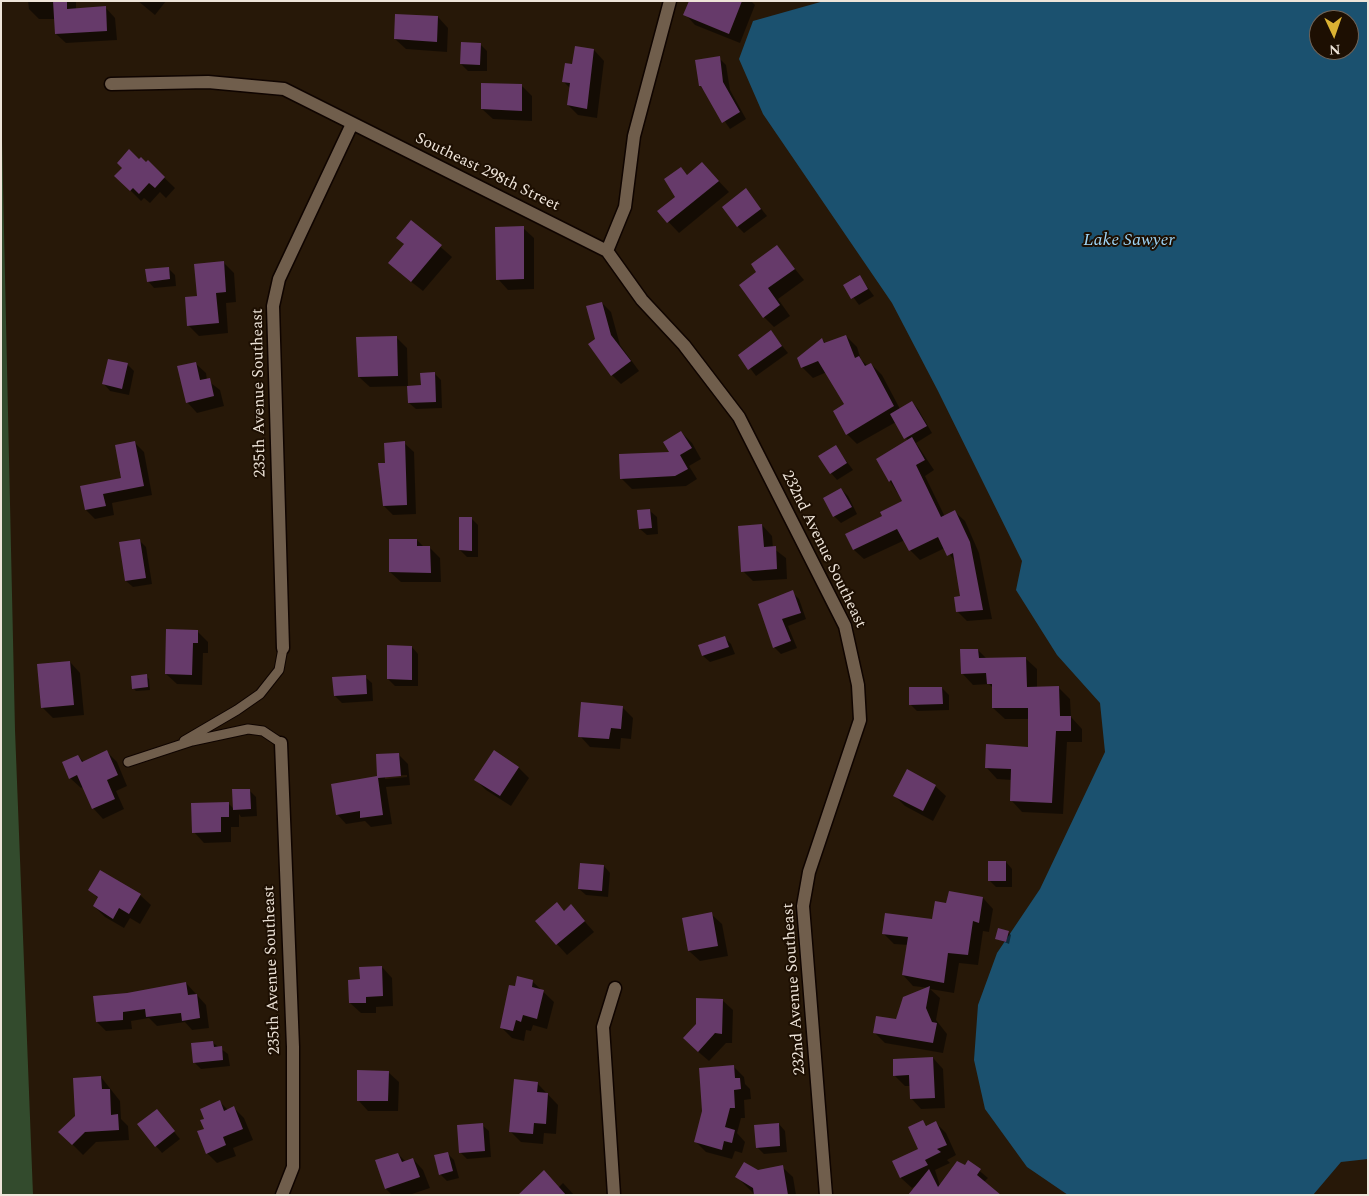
<!DOCTYPE html>
<html>
<head>
<meta charset="utf-8">
<style>
  body { margin:0 }
  #map { position:relative; width:1369px; height:1196px; overflow:hidden; background:#271808; font-family:Spectral,serif }
  canvas { display:block }
  .frame { position:absolute; inset:0; border:2px solid #eee4d9; pointer-events:none }
  .north { position:absolute; left:1309px; top:10px; width:50px; height:50px; box-sizing:border-box; background:#1d0f02; border:1px solid #716458; border-radius:50%; rotate:177deg; font-size:14px; font-weight:700; line-height:20px; text-align:center; color:#eee4d9 }
  .north::after { content:''; display:block; margin:auto; width:18px; height:22px; background:#dbb233; clip-path:polygon(50% 0,100% 100%,50% 72%,0 100%) }
</style>
</head>
<body>
<div id="map">
<canvas width="1369" height="1196"></canvas>
<div class="frame"></div>
<div class="north">N</div>
</div>
<script>
const g = document.querySelector('canvas').getContext('2d');
g.lineJoin = 'round';
function paint(path, color) { g.fillStyle = color; g.fill(path, 'evenodd'); }
const shape = rows => new Path2D(rows.map(r => 'M' + r).join(''));
function stroke(path, color, width, dash) { g.strokeStyle = color; g.lineWidth = width; g.lineCap = dash ? 'butt' : 'round'; g.setLineDash(dash || []); g.stroke(path); }
function write(font, color, halo, rows, align = 'center') {
  g.font = font + ' Spectral,serif'; g.lineWidth = 4; g.setLineDash([]); g.textBaseline = 'middle'; g.strokeStyle = halo; g.fillStyle = color; for (const [text, x, y, turn = 0] of rows) {
    g.save(); g.translate(x, y); g.rotate((+turn || 0) * Math.PI / 180); g.textAlign = isNaN(turn) ? turn : align; if (halo) g.strokeText(text, 0, 0); g.fillText(text, 0, 0); g.restore();
  }
}
paint(shape([
  [1,95,15,730,33,1195,1,1195]
]), '#334b2d');
paint(shape([
  [824,1,1368,1,1368,1159,1341,1162,1313,1195,1068,1195,1027,1167,985,1109,974,1060,978,1005,997,953,1040,889,1105,752,1100,703,1057,655,1016,590,1022,561,938,391,892,303,763,114,739,59,753,21],
  [1319,20,1349,20,1349,50,1319,50]
]), '#1b516f');
paint(shape([
  [28,1,76,1,76,9,106,8,115,18,117,40,66,43,56,34,56,19,39,19,29,9],
  [138,1,166,1,155,15],
  [711,1,751,1,755,5,740,43,695,25,685,14],
  [438,17,448,28,447,52,406,49,395,39],
  [480,44,487,51,487,71,468,71,461,64],
  [594,50,604,61,597,118,578,115,568,105,570,88,563,81,573,65],
  [719,58,726,65,730,90,746,119,730,129,700,85],
  [522,86,532,96,532,121,493,119,482,109],
  [139,161,146,163,148,162,175,188,166,198,160,192,150,203,144,198,141,201,116,176],
  [681,168,688,176,712,174,729,192,679,233,659,212,677,197],
  [746,190,767,216,744,233,738,227],
  [411,221,452,257,423,291,400,273,405,245,398,238],
  [523,228,534,238,534,289,508,290,498,279],
  [777,247,804,280,778,299,790,316,774,327,764,317,758,273],
  [223,262,234,273,236,302,226,303,228,333,199,336,188,325],
  [168,268,175,275,176,286,154,288,148,281],
  [860,277,874,296,859,305,845,286],
  [602,303,611,312,620,345,639,371,621,384,612,375,597,340],
  [771,332,788,353,756,376,740,355],
  [846,336,857,347,861,360,868,366,871,364,882,375,900,409,912,402,918,409,932,433,916,443,934,470,925,476,945,517,955,512,965,521,979,553,992,619,967,621,957,611,961,597,956,563,945,548,920,560,910,550,905,540,864,559,854,550,847,534,884,516,903,502,877,460,908,441,896,422,857,444,847,434,846,404,827,372,813,378,802,367,822,339,826,344],
  [396,337,407,348,408,386,370,387,359,377],
  [195,363,206,373,207,380,220,390,224,406,197,413,187,402],
  [127,364,134,371,129,395,110,391,104,384],
  [435,374,441,380,442,408,416,409,409,403],
  [681,432,692,443,701,459,689,466,697,479,686,486,632,489,621,478,671,453],
  [135,443,144,452,152,495,112,503,114,515,95,519,86,510,81,487,123,479],
  [404,443,414,452,416,514,393,515,384,506,386,464],
  [836,447,853,470,837,480,831,473],
  [841,489,848,496,857,514,841,523,834,516],
  [650,511,657,517,658,534,647,535,640,529],
  [471,518,478,525,478,557,467,557,460,550],
  [762,525,772,536,773,548,786,558,787,579,753,581,743,571],
  [139,540,146,547,152,584,133,587,126,581],
  [417,540,424,547,430,548,440,558,441,582,401,582,390,572],
  [792,592,799,599,806,619,788,626,797,648,781,654,774,647,767,630],
  [197,631,208,642,208,653,203,653,202,685,177,684,166,674],
  [724,637,731,644,735,654,710,662,703,656,700,646],
  [412,647,418,654,418,686,395,686,388,679],
  [978,650,987,659,1025,658,1037,669,1037,688,1059,688,1070,699,1071,717,1082,729,1082,742,1067,742,1063,814,1022,812,1011,800,1012,780,997,779,986,767,1030,748,1029,719,1005,719,993,708,993,688,989,684,973,685,962,673],
  [70,662,80,673,84,715,53,718,42,707],
  [146,676,149,679,150,690,136,691,133,688],
  [365,677,372,683,373,701,342,703,335,696],
  [942,688,949,695,949,710,917,711,910,704],
  [622,707,633,718,631,739,621,738,620,749,590,747,580,736],
  [107,752,117,762,127,786,116,791,124,809,103,819,93,808,83,787,81,788,70,778,78,756,84,762],
  [399,755,408,764,410,785,386,787,392,824,371,827,365,821,346,824,337,814,378,777],
  [407,775,407,777,385,779,385,776],
  [519,768,529,778,511,806,486,790,476,780],
  [935,786,946,796,933,821,905,806,895,796],
  [249,790,256,797,257,816,241,817,239,814,239,827,231,827,231,842,204,843,194,832,228,803,234,809],
  [1006,862,1012,869,1012,887,996,887,989,880],
  [604,866,610,873,608,897,586,895,579,889],
  [90,890,140,895,151,905,140,924,130,918,124,928,105,917,94,906,99,899],
  [983,898,993,909,989,932,983,931,978,965,959,963,954,993,930,989,940,998,936,1020,947,1034,943,1053,885,1043,875,1033,897,1021,929,988,913,986,903,975,908,945,894,944,883,933,933,920,947,905],
  [571,906,594,932,567,955,557,944,565,912],
  [711,914,722,924,728,956,700,961,689,951],
  [1008,932,1011,935,1009,944,997,939],
  [382,967,392,978,393,1006,376,1007,376,1013,361,1013,350,1003,361,980],
  [533,982,554,1002,547,1029,533,1025,531,1031,526,1030,524,1041,512,1038,501,1027,516,988],
  [186,983,206,1005,209,1028,192,1030,185,1022,157,1026,149,1018,131,1021,132,1029,106,1031,97,1022,127,994],
  [722,1000,733,1010,732,1043,726,1043,709,1061,695,1049],
  [213,1043,228,1054,230,1066,201,1069,194,1062],
  [933,1058,943,1069,945,1108,921,1109,911,1098,910,1086,905,1086,895,1076],
  [734,1067,744,1077,745,1084,750,1089,751,1099,744,1100,745,1118,741,1118,737,1133,745,1142,742,1153,735,1151,732,1159,706,1152,696,1142],
  [388,1072,399,1082,398,1111,368,1111,358,1100],
  [101,1077,120,1101,121,1119,128,1126,129,1140,96,1142,83,1155,60,1132,76,1117],
  [537,1083,558,1105,556,1134,544,1133,543,1144,521,1142,510,1131],
  [220,1102,228,1110,234,1108,244,1118,253,1140,233,1148,236,1156,217,1163,207,1153,205,1119],
  [157,1111,180,1139,162,1153,156,1146],
  [923,1122,928,1127,936,1123,946,1133,956,1155,947,1160,950,1163,935,1170,940,1186,969,1162,988,1178,984,1182,999,1195,917,1185,912,1188,901,1178,894,1162,919,1149],
  [779,1124,785,1131,787,1152,764,1154,757,1147],
  [482,1125,489,1131,491,1157,467,1159,460,1152],
  [447,1153,454,1160,459,1178,447,1181,440,1174],
  [398,1154,406,1162,413,1159,423,1170,430,1188,409,1195,392,1195,386,1189],
  [782,1167,793,1177,796,1195,755,1195,737,1177],
  [563,1183,574,1195,530,1195,559,1187]
]), '#0007');
paint(shape([
  [53,1,67,1,67,9,106,6,107,31,55,34],
  [689,1,742,1,729,34,683,15],
  [395,14,438,16,437,42,394,39],
  [461,42,481,43,480,65,460,64],
  [575,46,594,49,587,109,567,105,570,83,562,82,565,63,572,64],
  [720,56,723,82,740,112,722,123,701,86,699,86,695,60],
  [481,83,522,84,522,111,481,109],
  [129,149,139,159,141,157,146,162,148,160,165,177,155,188,149,183,139,194,133,188,130,191,114,176,122,168,117,163],
  [702,162,719,181,667,223,657,211,675,197,664,179,681,167,687,175],
  [746,188,761,209,737,227,722,207],
  [411,220,442,245,411,282,388,263,404,244,396,238],
  [524,226,524,279,496,280,495,227],
  [777,245,795,269,768,288,780,305,763,318,739,285,756,272,751,264],
  [224,261,226,292,216,293,219,323,187,326,185,297,197,296,194,264],
  [169,267,170,279,147,282,145,269],
  [860,275,868,289,851,299,843,285],
  [602,302,611,335,631,361,611,376,588,344,595,339,586,306],
  [771,330,782,346,748,370,738,355],
  [846,335,855,358,859,356,865,366,871,363,894,406,846,435,833,411,844,404,818,361,801,368,797,358,822,338,824,343],
  [397,336,398,376,358,377,356,337],
  [108,359,128,363,122,389,102,384],
  [196,362,200,380,210,378,214,396,186,403,177,366],
  [435,372,436,402,408,403,407,386,421,385,420,373],
  [912,401,927,426,904,439,890,414],
  [681,431,692,448,680,455,688,469,675,476,620,479,619,454,669,452,663,442],
  [912,437,925,460,916,465,941,517,955,510,970,542,983,610,956,612,954,597,960,596,953,553,947,556,938,537,909,551,897,529,853,550,845,534,882,516,880,512,902,501,891,480,889,482,876,459],
  [135,441,144,486,103,494,106,506,85,510,80,486,121,478,115,445],
  [405,441,407,505,383,506,378,463,385,463,384,443],
  [836,445,847,463,830,474,818,456],
  [841,488,852,507,833,517,823,498],
  [650,509,652,528,639,529,637,510],
  [459,517,472,517,472,551,459,550],
  [762,524,764,547,776,546,777,569,741,572,738,526],
  [140,539,146,578,125,581,119,542],
  [389,539,417,539,417,546,430,546,431,573,389,572],
  [793,590,801,613,782,619,791,641,773,648,758,604],
  [166,629,198,630,198,643,193,643,192,675,165,674],
  [725,636,729,647,702,656,698,645],
  [387,645,412,646,412,680,387,679],
  [960,649,978,649,979,658,1026,657,1027,687,1059,686,1060,716,1071,716,1071,731,1056,731,1052,803,1010,801,1011,769,985,768,986,744,1028,747,1028,708,992,708,992,684,987,684,986,673,961,674],
  [70,661,74,705,41,708,37,664],
  [147,674,148,687,132,689,131,676],
  [366,675,367,694,334,696,332,677],
  [909,687,942,687,943,704,909,705],
  [581,702,623,706,621,729,611,728,609,739,578,737],
  [107,750,118,775,107,780,115,799,92,809,77,775,69,779,62,762,78,755,82,762],
  [494,750,519,767,500,796,474,780],
  [399,753,401,776,378,778,383,815,360,818,360,811,336,815,331,784,377,776,376,754],
  [907,769,936,785,923,811,893,796],
  [232,789,250,789,251,809,233,810],
  [229,802,229,817,221,817,221,832,192,833,191,803],
  [988,861,1006,861,1006,881,988,881],
  [580,863,604,865,602,891,578,889],
  [100,870,141,894,129,914,119,908,113,919,93,906,98,897,88,890],
  [949,891,983,897,979,923,973,921,968,955,948,953,944,983,902,975,908,937,882,934,885,913,932,919,935,901,946,903],
  [557,902,564,911,571,904,585,921,556,945,535,921],
  [712,912,718,946,688,951,682,918],
  [998,928,1009,931,1006,942,995,939],
  [382,966,383,996,366,997,366,1003,349,1003,348,980,360,979,359,967],
  [517,976,533,980,532,987,544,990,537,1019,523,1015,521,1022,516,1020,513,1031,500,1028,509,985,515,986],
  [186,982,188,995,197,994,200,1018,182,1021,181,1013,146,1017,145,1009,123,1012,123,1020,96,1022,93,996,127,993],
  [930,986,926,1008,932,1022,937,1023,933,1043,873,1033,876,1016,896,1019,903,997],
  [696,998,723,999,722,1034,715,1033,698,1052,683,1038,696,1024],
  [213,1041,214,1047,222,1046,223,1060,193,1063,191,1043],
  [933,1057,935,1098,910,1099,909,1075,893,1076,893,1059],
  [734,1065,735,1078,740,1078,741,1089,734,1090,735,1108,730,1108,725,1127,735,1130,732,1143,724,1141,722,1150,694,1142,702,1111,699,1068],
  [357,1070,389,1071,388,1101,357,1101],
  [101,1076,102,1089,110,1089,111,1115,118,1114,119,1130,85,1132,72,1145,58,1132,75,1116,73,1078],
  [514,1079,538,1082,537,1092,548,1093,546,1124,534,1123,533,1134,509,1132],
  [220,1100,224,1111,234,1106,243,1129,223,1137,226,1145,206,1154,197,1131,204,1129,200,1120,204,1119,200,1109],
  [157,1109,175,1131,155,1147,137,1124],
  [923,1120,926,1126,936,1121,947,1145,937,1149,941,1152,925,1160,928,1165,900,1178,892,1161,918,1149,908,1127],
  [483,1123,485,1151,459,1153,457,1125],
  [779,1123,780,1146,756,1148,754,1125],
  [448,1152,453,1171,439,1175,434,1155],
  [398,1153,402,1162,413,1158,420,1177,385,1189,375,1160],
  [968,1160,981,1169,977,1175,1001,1195,908,1195,929,1169,938,1187,957,1161,965,1165],
  [744,1162,758,1170,783,1165,788,1195,754,1195,753,1188,735,1177],
  [544,1170,566,1195,518,1195]
]), '#663a6a');
const service = shape([
  [184,741,237,710,260,694,279,670,283,648],
  [128,762,192,741,248,729,263,731,281,743]
]);
const minor = shape([
  [670,1,634,136,625,207,607,251,642,300,684,345,739,417,845,626,858,685,860,720,809,872,803,906,826,1195],
  [111,84,208,82,284,89,607,251],
  [283,648,273,306,279,279,352,124],
  [281,743,293,1047,293,1167,282,1195],
  [614,1195,603,1027,615,988]
]);
stroke(service, '#0f0400', 11);
stroke(minor, '#0f0400', 15);
stroke(service, '#705e4c', 9);
stroke(minor, '#705e4c', 12);
write('16px', '#eee4d9', '#1d0f02', [
  ["Southeast 298th Street",487,173,26],
  ["235th Avenue Southeast",260,393,-91],
  ["232nd Avenue Southeast",823,550,64],
  ["235th Avenue Southeast",273,970,-92],
  ["232nd Avenue Southeast",795,989,-94]
]);
write('italic 18px', '#9ed5f7', '#1d0f02', [
  ["Lake Sawyer",1129,241]
]);
</script>
</body>
</html>
